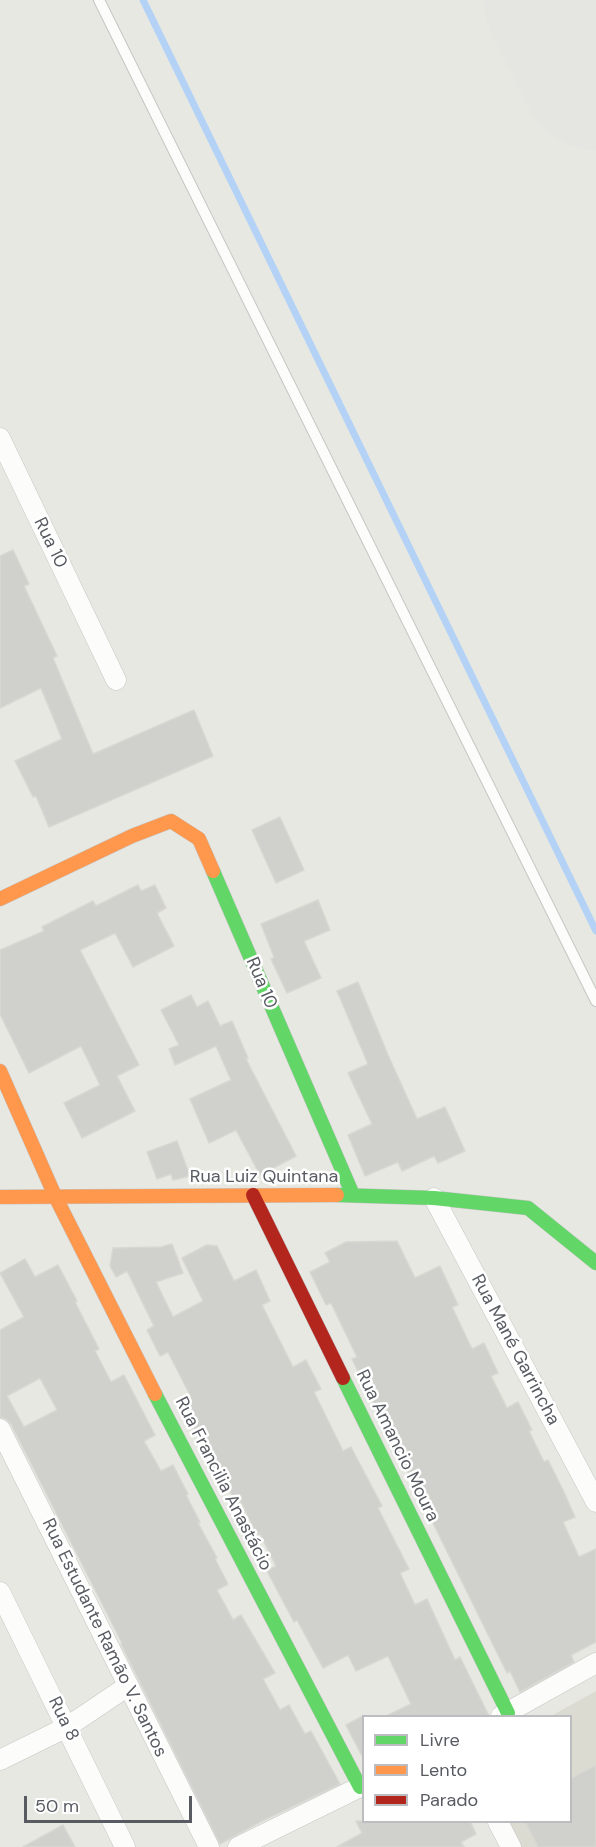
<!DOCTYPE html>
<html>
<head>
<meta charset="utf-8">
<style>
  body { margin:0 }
  #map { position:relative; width:596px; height:1847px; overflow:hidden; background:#e8e8e2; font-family:"DM Sans",sans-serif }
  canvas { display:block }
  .legend { position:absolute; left:362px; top:1715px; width:210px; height:108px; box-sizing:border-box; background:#fff; border:2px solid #bcbdc0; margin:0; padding:8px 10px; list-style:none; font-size:18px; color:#585b61 }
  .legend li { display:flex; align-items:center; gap:12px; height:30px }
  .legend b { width:30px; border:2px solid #bcbdc0 }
  .scale { position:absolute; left:24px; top:1796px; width:168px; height:27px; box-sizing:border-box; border:3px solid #585b61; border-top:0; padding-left:8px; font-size:18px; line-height:21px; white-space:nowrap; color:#585b61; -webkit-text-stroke:4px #fff; paint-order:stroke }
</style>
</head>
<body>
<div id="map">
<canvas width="596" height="1847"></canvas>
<ul class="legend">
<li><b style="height:8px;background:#63d668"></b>Livre</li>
<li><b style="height:8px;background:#ff974d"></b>Lento</li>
<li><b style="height:8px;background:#b3261e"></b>Parado</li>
</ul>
<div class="scale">50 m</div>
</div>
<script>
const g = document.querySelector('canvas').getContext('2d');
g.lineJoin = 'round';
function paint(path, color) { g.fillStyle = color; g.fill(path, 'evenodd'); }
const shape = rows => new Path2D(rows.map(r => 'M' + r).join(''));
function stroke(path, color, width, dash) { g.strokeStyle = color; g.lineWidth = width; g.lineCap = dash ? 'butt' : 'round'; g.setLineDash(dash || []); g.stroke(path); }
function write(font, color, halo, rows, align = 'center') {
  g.font = font + ' "DM Sans",sans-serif'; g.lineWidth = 5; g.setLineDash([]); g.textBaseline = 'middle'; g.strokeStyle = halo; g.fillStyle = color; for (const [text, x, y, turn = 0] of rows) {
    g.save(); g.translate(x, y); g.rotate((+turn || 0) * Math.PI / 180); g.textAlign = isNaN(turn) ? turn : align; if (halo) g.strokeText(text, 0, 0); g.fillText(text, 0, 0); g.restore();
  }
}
paint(shape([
  [596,1691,596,1847,521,1847,508,1822,570,1822,570,1716,551,1716]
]), '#dcdbd1');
stroke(shape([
  [143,0,596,931]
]), '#b3d2f6', 7);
stroke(shape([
  [559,0,596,75]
]), '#e5e6e2', 150);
const building = shape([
  [13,550,29,584,24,586,57,656,53,658,93,754,194,710,213,756,49,827,36,796,33,797,15,761,62,739,41,688,0,708,0,556,13,550],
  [280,817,304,870,276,883,252,830,280,817],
  [138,885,141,891,155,885,166,908,157,913,174,946,133,967,115,933,80,950,139,1065,117,1076,135,1111,82,1138,64,1103,100,1085,81,1046,29,1073,0,1014,0,950,44,931,42,927,93,901,96,906,138,885],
  [318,900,330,930,304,941,321,978,287,993,271,959,274,957,261,924,318,900],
  [358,982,388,1055,417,1119,445,1107,465,1151,438,1163,434,1156,402,1171,398,1162,365,1176,348,1135,372,1124,348,1073,368,1064,337,991,358,982],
  [191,995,197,1007,208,1001,220,1026,232,1021,248,1058,246,1059,296,1156,260,1175,236,1130,209,1143,190,1099,231,1080,216,1046,175,1065,169,1049,179,1045,161,1010,191,995],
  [177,1141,190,1176,173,1180,171,1174,157,1179,147,1152,177,1141],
  [397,1241,415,1278,440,1266,458,1305,452,1307,472,1349,484,1343,498,1373,491,1376,507,1408,518,1402,532,1430,529,1431,544,1462,548,1460,563,1490,575,1517,563,1522,579,1557,596,1549,596,1642,571,1655,574,1662,520,1692,510,1671,507,1673,352,1359,357,1357,331,1303,326,1305,310,1272,330,1262,325,1253,346,1242,397,1241],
  [172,1244,183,1273,156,1282,173,1317,203,1301,182,1258,207,1245,217,1246,234,1281,256,1270,270,1301,262,1305,293,1367,306,1360,321,1389,314,1392,343,1451,351,1447,382,1506,378,1508,409,1569,400,1573,415,1605,427,1599,455,1660,460,1657,489,1716,386,1716,411,1704,388,1656,356,1671,348,1655,323,1668,297,1620,294,1622,267,1571,276,1566,260,1534,257,1535,241,1502,237,1505,224,1479,221,1481,189,1418,187,1419,179,1403,191,1397,168,1352,160,1356,147,1330,154,1326,127,1271,116,1277,110,1266,113,1248,161,1247,172,1244],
  [25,1259,35,1277,58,1265,77,1301,75,1302,99,1349,95,1351,111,1382,124,1375,155,1435,144,1441,161,1471,173,1465,188,1494,186,1495,200,1522,198,1523,217,1558,215,1559,228,1584,217,1590,233,1620,241,1615,275,1673,263,1679,280,1710,289,1705,305,1734,311,1731,340,1784,260,1822,220,1844,121,1644,122,1643,11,1424,6,1419,0,1417,0,1330,24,1317,0,1273,25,1259],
  [40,1378,57,1410,24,1427,7,1396,40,1378],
  [363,1716,363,1758,346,1725,363,1716],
  [596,1765,596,1847,538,1847,525,1821,570,1821,570,1779,596,1765],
  [356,1821,470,1821,476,1834,461,1842,464,1847,337,1847,362,1833,356,1821],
  [63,1825,75,1847,23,1847,63,1825]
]);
paint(building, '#d0d0cc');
stroke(building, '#d8d7d1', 1.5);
const lane = shape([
  [99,0,596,1001]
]);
const street = shape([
  [0,438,116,680],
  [434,1198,596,1502],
  [0,1429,209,1847],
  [0,1592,125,1847],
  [501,1716,596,1663],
  [0,1760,67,1727,128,1686],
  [498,1822,511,1847],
  [238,1847,364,1785]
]);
const fast = shape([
  [213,871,353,1195],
  [337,1195,434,1198,528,1208,596,1263],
  [343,1378,508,1713],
  [155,1394,360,1787]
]);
const slow = shape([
  [0,899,132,836,171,821,199,839,213,871],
  [0,1071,55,1196,155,1394],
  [0,1197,337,1195]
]);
const jam = shape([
  [253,1195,343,1378]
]);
stroke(lane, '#c5c6c4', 12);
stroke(street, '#c5c6c4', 21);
stroke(fast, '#c4c5c5', 15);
stroke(slow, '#c4c5c5', 15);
stroke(jam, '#c4c5c5', 15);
stroke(lane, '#fcfcfb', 10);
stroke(street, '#fcfcfb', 20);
stroke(fast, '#63d668', 14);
stroke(slow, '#ff974d', 14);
stroke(jam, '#b3261e', 14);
write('18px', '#585b61', '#fff', [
  ["Rua 10",50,543,64],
  ["Rua 10",261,983,67],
  ["Rua Luiz Quintana",264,1177],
  ["Rua Mané Garrincha",515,1350,62],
  ["Rua Amancio Moura",397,1446,64],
  ["Rua Francilia Anastácio",223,1484,63],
  ["Rua Estudante Ramão V. Santos",104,1638,64],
  ["Rua 8",63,1719,64]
]);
</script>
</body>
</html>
